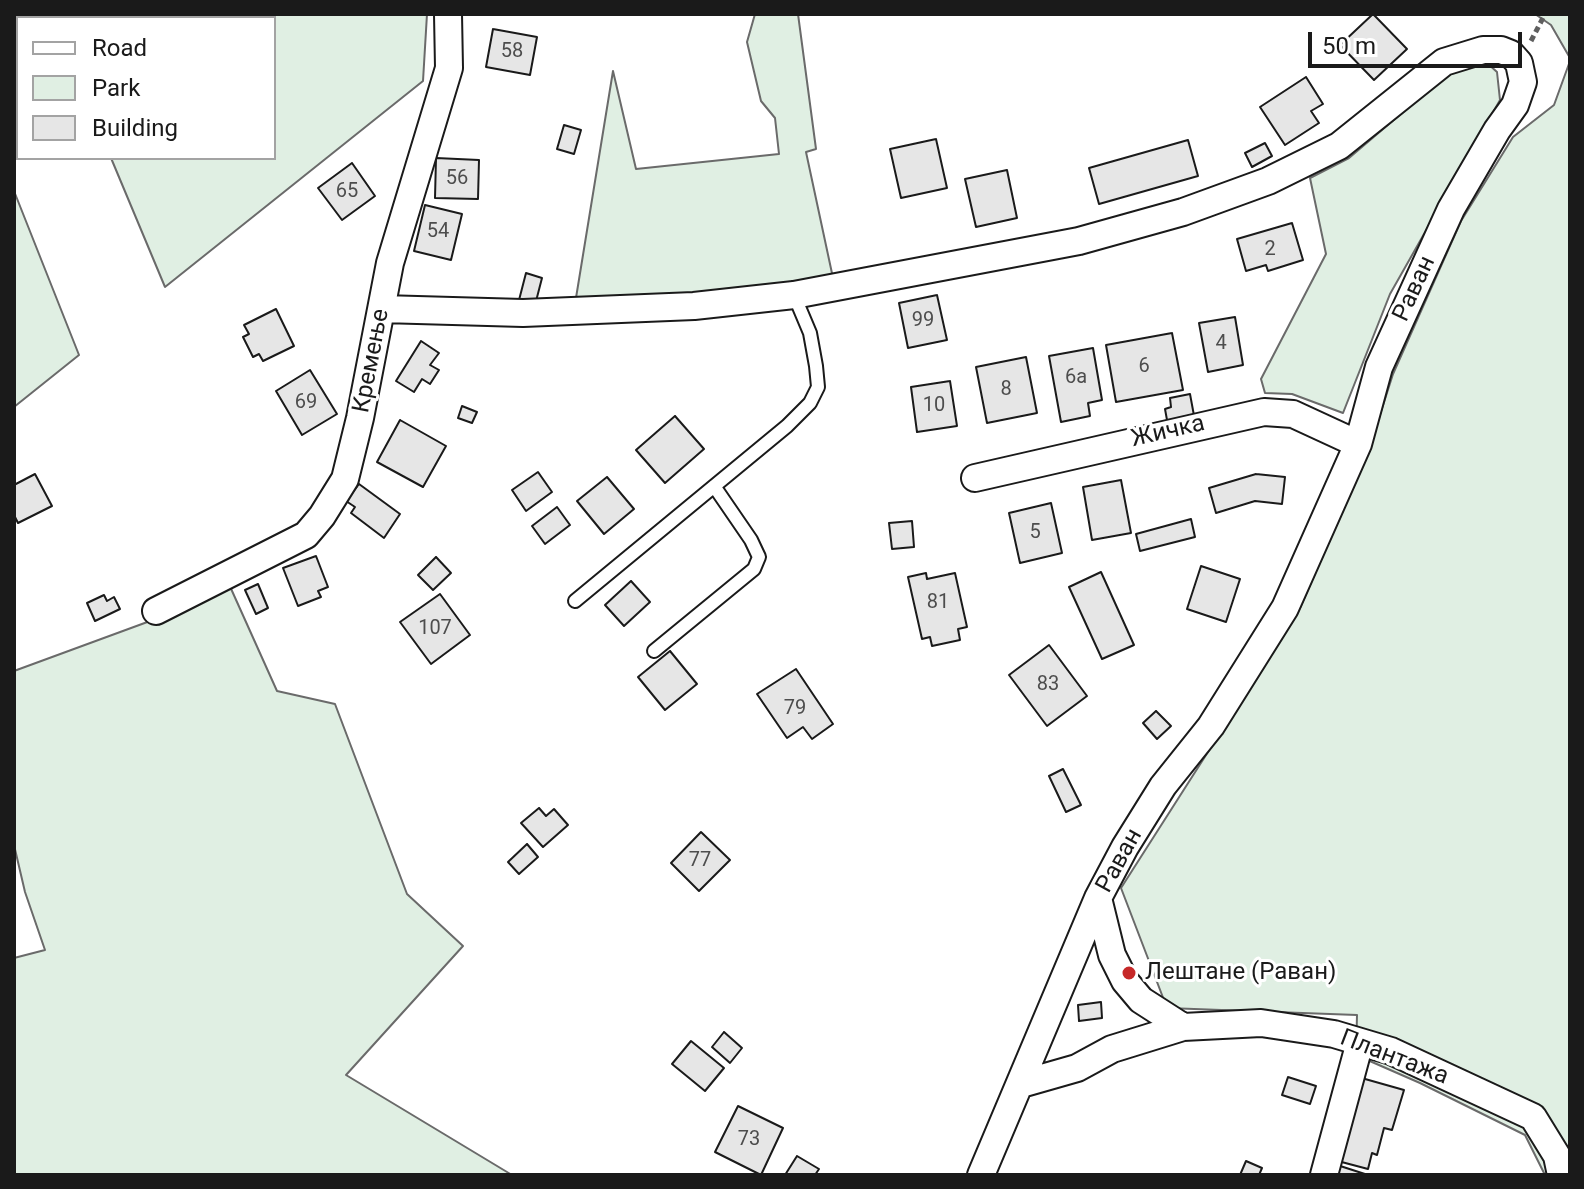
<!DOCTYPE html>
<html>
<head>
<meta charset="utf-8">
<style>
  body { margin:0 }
  #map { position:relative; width:1584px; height:1189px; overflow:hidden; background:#fff; font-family:Roboto,sans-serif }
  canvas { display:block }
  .frame { position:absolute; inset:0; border:16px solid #1a1a1a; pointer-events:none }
  .legend { position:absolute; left:16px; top:16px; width:260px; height:144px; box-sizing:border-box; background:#fff; border:2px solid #a3a3a3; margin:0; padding:10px 14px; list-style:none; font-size:24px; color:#1a1a1a }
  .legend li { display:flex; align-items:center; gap:16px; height:40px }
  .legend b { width:40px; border:2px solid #a3a3a3 }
  .scale { position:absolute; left:1308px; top:32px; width:214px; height:36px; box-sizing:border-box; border:4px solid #1a1a1a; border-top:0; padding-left:10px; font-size:24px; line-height:28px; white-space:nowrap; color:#1a1a1a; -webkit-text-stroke:6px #fff; paint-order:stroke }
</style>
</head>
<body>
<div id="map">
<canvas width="1584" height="1189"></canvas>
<div class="frame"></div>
<ul class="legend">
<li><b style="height:10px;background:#fff"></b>Road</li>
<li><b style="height:22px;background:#e0efe3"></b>Park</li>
<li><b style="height:22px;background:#e6e6e6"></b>Building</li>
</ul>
<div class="scale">50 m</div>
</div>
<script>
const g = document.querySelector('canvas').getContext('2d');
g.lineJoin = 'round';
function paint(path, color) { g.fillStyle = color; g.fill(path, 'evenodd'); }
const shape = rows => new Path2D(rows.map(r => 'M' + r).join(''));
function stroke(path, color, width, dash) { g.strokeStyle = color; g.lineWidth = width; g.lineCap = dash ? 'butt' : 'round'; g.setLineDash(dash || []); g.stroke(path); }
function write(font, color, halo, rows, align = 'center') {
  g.font = font + ' Roboto,sans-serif'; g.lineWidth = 6; g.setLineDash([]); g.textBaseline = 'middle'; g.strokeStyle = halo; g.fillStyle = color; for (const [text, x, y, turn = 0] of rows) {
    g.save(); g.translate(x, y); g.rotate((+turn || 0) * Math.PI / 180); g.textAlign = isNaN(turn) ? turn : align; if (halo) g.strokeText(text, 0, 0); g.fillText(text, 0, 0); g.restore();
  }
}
const green = shape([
  [50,14,427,14,423,81,165,287,111,158,274,158,274,18,51,18,50,14],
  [755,14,798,14,816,149,806,152,833,278,798,287,575,304,613,71,636,169,779,154,775,118,761,101,747,42,755,14],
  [1535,14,1570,14,1570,58,1551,25,1535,14],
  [1570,61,1570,1175,1545,1175,1525,1135,1420,1083,1356,1055,1357,1015,1167,1008,1121,888,1300,608,1370,446,1393,374,1461,221,1513,137,1554,105,1570,61],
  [1487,63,1497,72,1500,100,1390,294,1343,413,1292,394,1265,393,1261,379,1326,254,1310,178,1349,158,1449,73,1487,63],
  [14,191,79,355,14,407,14,191],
  [228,582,277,691,335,704,407,894,463,946,346,1075,512,1175,14,1175,14,958,45,950,25,892,14,845,14,671,161,617,228,582]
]);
paint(green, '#e0efe3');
stroke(green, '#6a6a6a', 2);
const building = shape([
  [1373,14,1407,49,1374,80,1340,45,1373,14],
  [493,29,537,37,530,75,486,67,493,29],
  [1306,77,1323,104,1311,111,1319,123,1285,145,1260,107,1306,77],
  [564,125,581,130,574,154,557,149,564,125],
  [936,139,947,188,901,198,890,149,936,139],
  [1188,140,1198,176,1099,204,1089,168,1188,140],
  [1265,143,1272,156,1252,167,1245,153,1265,143],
  [436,158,479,160,478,199,435,198,436,158],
  [352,163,375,196,342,220,318,188,352,163],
  [1007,170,1017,218,976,227,965,179,1007,170],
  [425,205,462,214,451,260,414,251,425,205],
  [1292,223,1303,260,1268,271,1266,265,1246,271,1237,239,1292,223],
  [526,273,542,278,534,309,518,304,526,273],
  [937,295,947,340,908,348,899,303,937,295],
  [276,309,294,346,263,361,259,354,253,357,243,337,249,334,244,325,276,309],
  [1235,317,1243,365,1208,372,1199,323,1235,317],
  [1172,333,1183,390,1116,402,1106,345,1172,333],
  [421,341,439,353,430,365,439,370,430,384,422,379,414,392,396,381,421,341],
  [1093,348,1102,400,1088,403,1090,416,1061,422,1049,356,1093,348],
  [1026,357,1037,413,987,423,976,367,1026,357],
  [310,370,337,414,302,435,276,391,310,370],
  [950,381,957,426,917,432,911,387,950,381],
  [1190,394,1195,421,1177,425,1167,420,1165,409,1171,407,1170,398,1190,394],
  [462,406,477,412,472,423,458,418,462,406],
  [675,416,704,449,665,483,636,450,675,416],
  [400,420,446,446,423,487,377,462,400,420],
  [538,472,552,492,526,511,512,490,538,472],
  [35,474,52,506,18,523,14,515,14,485,35,474],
  [1256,474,1285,477,1282,504,1255,501,1216,513,1209,488,1256,474],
  [607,477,634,509,604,534,577,501,607,477],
  [1121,480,1131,533,1092,540,1083,487,1121,480],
  [359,484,400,514,384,538,351,513,355,507,346,501,359,484],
  [1051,503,1062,553,1020,563,1009,513,1051,503],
  [557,507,570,525,545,544,532,526,557,507],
  [1191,519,1195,537,1140,551,1136,534,1191,519],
  [912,521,914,547,892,549,889,523,912,521],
  [316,556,328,587,318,591,321,597,298,606,283,568,316,556],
  [436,557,451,573,433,590,418,575,436,557],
  [1201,566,1240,579,1226,622,1187,609,1201,566],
  [1101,572,1134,645,1102,659,1069,587,1101,572],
  [926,573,927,579,955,573,967,627,958,629,960,640,932,646,930,637,922,639,908,577,926,573],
  [631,581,650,602,624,626,605,605,631,581],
  [258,584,268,608,256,614,245,590,258,584],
  [440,594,470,635,431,664,400,622,440,594],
  [104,595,107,601,114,597,120,609,95,621,87,603,104,595],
  [1049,645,1087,696,1047,726,1009,675,1049,645],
  [670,651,697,684,665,710,638,677,670,651],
  [796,669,833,724,812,739,803,727,787,738,757,694,796,669],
  [1156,711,1171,726,1157,739,1143,723,1156,711],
  [1063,769,1081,805,1066,812,1049,776,1063,769],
  [539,808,546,816,554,809,568,825,543,847,521,823,539,808],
  [701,832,730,860,699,891,671,863,701,832],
  [527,844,538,857,519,874,508,862,527,844],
  [1101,1002,1102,1018,1079,1021,1078,1005,1101,1002],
  [724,1032,742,1048,730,1063,712,1047,724,1032],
  [691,1041,724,1068,705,1091,672,1064,691,1041],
  [1288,1077,1316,1086,1310,1104,1282,1095,1288,1077],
  [1358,1077,1404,1090,1392,1130,1384,1128,1377,1155,1372,1153,1368,1169,1334,1160,1358,1077],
  [738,1106,783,1128,761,1175,715,1152,738,1106],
  [797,1156,819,1169,815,1175,785,1175,797,1156],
  [1246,1161,1262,1168,1259,1175,1240,1175,1246,1161],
  [1334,1164,1368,1175,1331,1175,1334,1164]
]);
paint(building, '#e6e6e6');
stroke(building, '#1a1a1a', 2);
const lane = shape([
  [575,601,787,426,810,403,818,387,816,366,810,333,794,295],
  [654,651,754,569,759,557,751,540,714,486]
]);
const street = shape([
  [382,309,523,313,694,306,794,295,1079,241,1183,212,1268,181,1339,146,1444,62,1483,50,1501,50,1511,54,1519,63,1523,82,1515,105,1497,130,1451,209,1379,367,1358,444,1285,608,1211,726,1163,786,1125,847,1098,898,981,1175],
  [975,478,1264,412,1293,414,1358,444],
  [156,611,306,535,322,516,345,479,360,418,390,263,449,68,448,14],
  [1098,898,1112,955,1125,981,1141,1000,1183,1027],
  [1021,1084,1077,1068,1112,1049,1183,1027,1261,1023,1334,1034,1391,1051,1533,1117,1557,1156,1561,1175],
  [1324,1175,1360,1042]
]);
stroke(lane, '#1a1a1a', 16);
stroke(street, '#1a1a1a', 30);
stroke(shape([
  [1531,41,1545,14]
]), '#5f5f5f', 5, [6, 4]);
stroke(lane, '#fff', 12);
stroke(street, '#fff', 26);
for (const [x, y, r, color] of [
  [1129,973,8,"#c62828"]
]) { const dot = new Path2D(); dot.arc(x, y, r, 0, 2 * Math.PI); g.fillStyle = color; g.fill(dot); stroke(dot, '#fff', 3); }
write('20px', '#4d4d4d', null, [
  ["58",512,52],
  ["56",457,179],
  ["65",347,192],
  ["54",438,232],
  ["2",1270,250],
  ["99",923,321],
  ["4",1221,344],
  ["6",1144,367],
  ["6a",1076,378],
  ["8",1006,390],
  ["69",306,403],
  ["10",934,406],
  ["5",1035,533],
  ["81",938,603],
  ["107",435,629],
  ["83",1048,685],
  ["79",795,709],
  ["77",700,861],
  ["73",749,1140]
]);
write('24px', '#1a1a1a', '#fff', [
  ["Раван",1415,289,-65],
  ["Кремење",372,361,-79],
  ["Жичка",1168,432,-13],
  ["Раван",1120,861,-61],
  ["Плантажа",1394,1058,21]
]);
write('24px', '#1a1a1a', '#fff', [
  ["Лештане (Раван)",1145,973]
], 'left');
</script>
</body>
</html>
